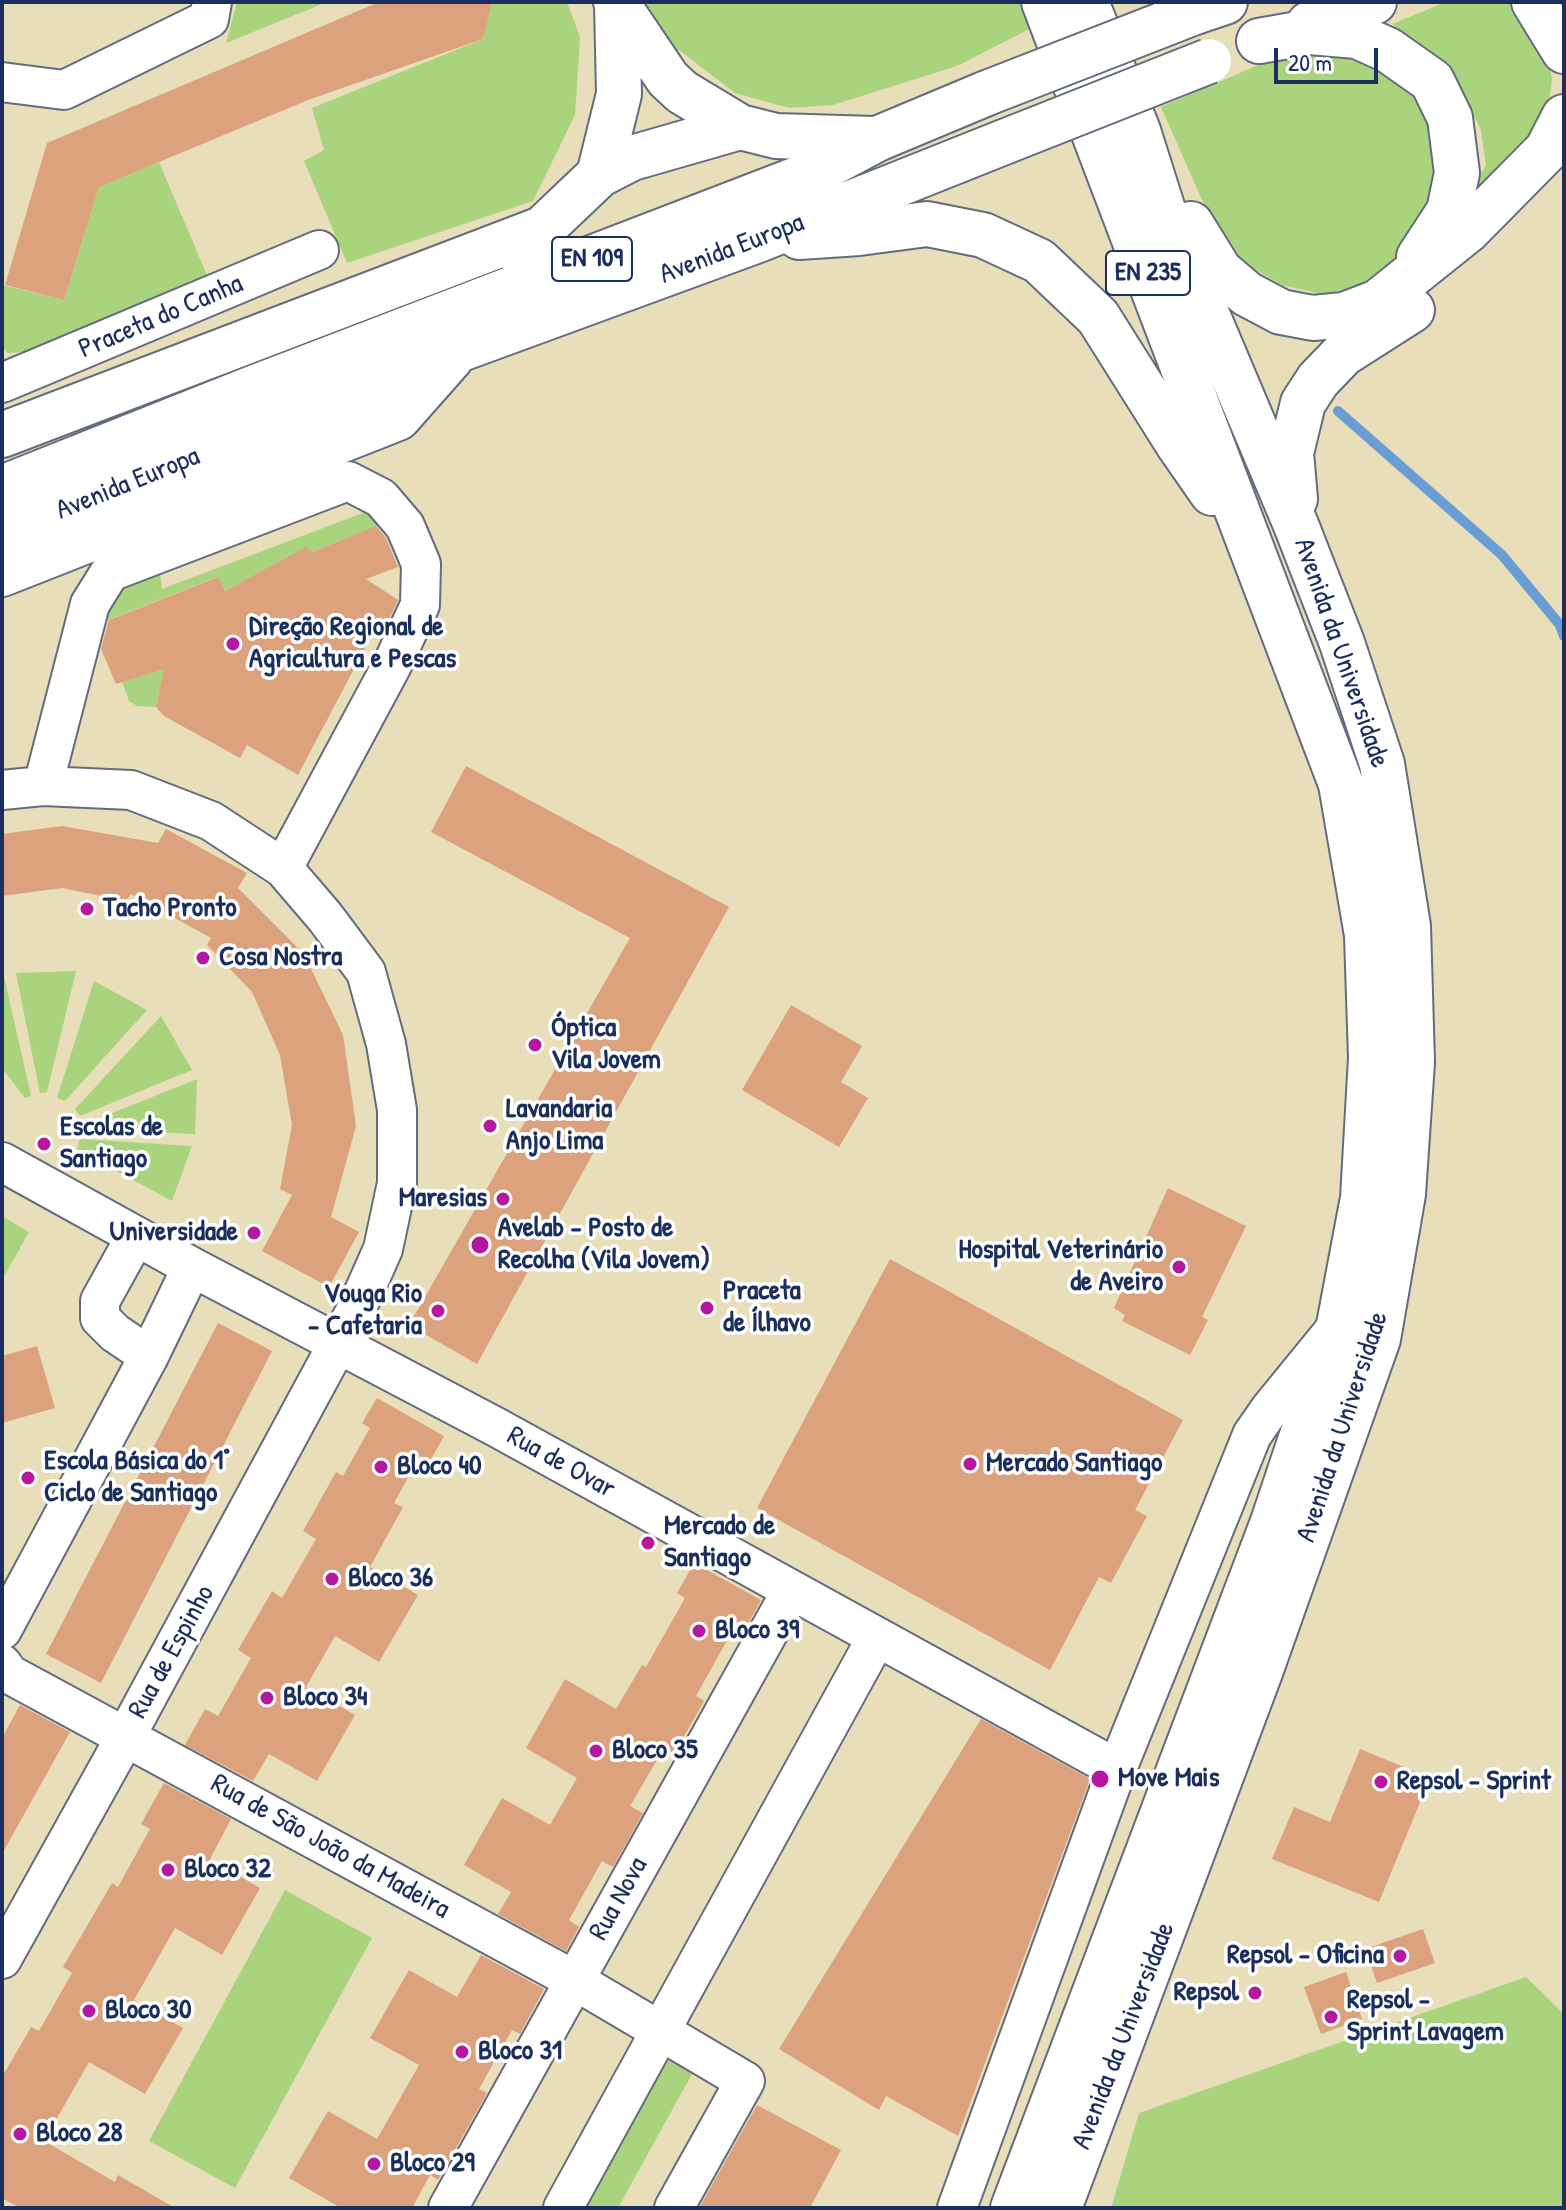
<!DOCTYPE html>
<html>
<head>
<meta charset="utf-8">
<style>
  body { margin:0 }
  #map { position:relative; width:1566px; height:2210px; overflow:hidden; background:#e9deba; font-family:"Patrick Hand",sans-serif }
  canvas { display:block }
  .frame { position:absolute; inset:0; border:4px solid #1b2f5e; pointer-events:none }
  .scale { position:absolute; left:1274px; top:48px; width:104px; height:36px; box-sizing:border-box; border:4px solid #1b2f5e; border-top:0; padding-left:10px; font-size:24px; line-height:28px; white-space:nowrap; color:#1b2f5e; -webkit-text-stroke:6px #fff; paint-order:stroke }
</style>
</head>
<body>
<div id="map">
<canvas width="1566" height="2210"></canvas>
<div class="frame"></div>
<div class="scale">20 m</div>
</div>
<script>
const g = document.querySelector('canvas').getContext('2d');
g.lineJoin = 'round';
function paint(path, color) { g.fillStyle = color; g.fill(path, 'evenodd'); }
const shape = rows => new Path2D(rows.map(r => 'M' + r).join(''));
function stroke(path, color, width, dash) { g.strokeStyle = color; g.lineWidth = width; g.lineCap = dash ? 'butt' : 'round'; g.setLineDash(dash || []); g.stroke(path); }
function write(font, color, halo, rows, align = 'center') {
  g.font = font + ' "Patrick Hand",sans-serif'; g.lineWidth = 7; g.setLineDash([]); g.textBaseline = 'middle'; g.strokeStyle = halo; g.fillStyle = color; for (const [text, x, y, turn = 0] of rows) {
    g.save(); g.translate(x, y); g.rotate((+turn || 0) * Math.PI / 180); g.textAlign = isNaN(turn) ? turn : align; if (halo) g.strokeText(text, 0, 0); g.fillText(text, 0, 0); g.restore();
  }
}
paint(shape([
  [237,2,327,2,226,43],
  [490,2,567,2,580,37,575,115,533,201,347,263,304,161,324,150,312,108,483,39],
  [642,2,1036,2,1045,21,957,66,833,105,789,108,735,93,679,50,672,58],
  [1446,2,1509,2,1528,13,1548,54,1552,80,1548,108,1537,135,1480,205,1467,193,1486,166,1481,130,1465,97,1445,65,1392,24],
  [1352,50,1405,83,1434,133,1435,181,1417,228,1393,260,1363,283,1326,295,1282,285,1242,262,1221,243,1161,107,1286,53],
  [159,162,209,280,32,351,8,353,2,348,2,285,64,300,99,187],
  [368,511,389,521,312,552,306,548,225,591,217,577,100,623,113,588,159,566,162,589],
  [217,650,177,672,159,691,156,707,137,706,129,701,122,682],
  [76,971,47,1092,40,1093,16,973],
  [4,976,31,1096,25,1098,2,1068],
  [94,981,147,1010,65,1101,57,1098],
  [161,1016,192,1070,80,1116,75,1109],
  [197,1079,195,1134,87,1130,85,1124],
  [80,1139,192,1146,172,1201,77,1150],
  [2,1216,29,1232,2,1280],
  [285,1890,372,1938,235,2188,149,2141],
  [1526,1977,1564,2014,1564,2208,1111,2208,1139,2113],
  [667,2056,693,2072,618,2208,583,2208]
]), '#aad37e');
stroke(shape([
  [1338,411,1502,555,1560,625,1564,636]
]), '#6a9cd5', 10);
paint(shape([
  [379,2,492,2,483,39,308,100,99,187,64,300,5,285,47,143],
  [376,526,386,538,398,567,366,579,398,600,382,635,374,631,298,775,247,745,240,758,164,716,156,707,164,669,116,684,101,649,109,620,218,577,225,591,306,547,312,552],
  [466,766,729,907,477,1364,409,1325,630,938,431,832],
  [62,826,158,843,166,829,247,873,238,888,304,954,343,1035,356,1126,331,1217,359,1232,329,1287,262,1251,292,1195,280,1189,292,1125,280,1055,252,992,207,945,211,938,131,894,126,901,62,888,2,896,2,834],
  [791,1005,862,1046,841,1082,868,1098,839,1147,742,1090],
  [1168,1188,1246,1226,1202,1317,1208,1320,1190,1355,1122,1321,1125,1315,1114,1308],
  [890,1259,1183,1420,1135,1510,1147,1516,1111,1583,1099,1577,1050,1670,757,1508],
  [218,1323,272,1351,101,1683,46,1654],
  [37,1346,55,1408,2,1423,2,1356],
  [377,1398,444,1436,430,1461,420,1456,394,1503,403,1507,370,1567,418,1595,379,1662,335,1636,306,1687,355,1715,317,1781,269,1754,253,1781,185,1745,205,1709,218,1716,251,1658,238,1650,272,1591,282,1598,316,1539,303,1531,336,1472,343,1476,370,1428,362,1423],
  [694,1563,761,1600,743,1633,734,1628,696,1696,704,1701,674,1754,664,1748,630,1806,643,1813,613,1867,602,1861,569,1920,579,1927,566,1951,498,1914,511,1892,464,1865,502,1798,550,1825,577,1778,526,1748,565,1679,616,1709,642,1665,646,1667,685,1598,677,1593],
  [20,1705,70,1732,2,1854,2,1738],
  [981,1719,1090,1779,958,2136,886,2096,879,2110,779,2049],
  [1360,1749,1430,1778,1379,1902,1272,1859,1294,1807,1330,1822],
  [164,1783,231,1819,210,1859,260,1888,222,1955,175,1928,134,2000,183,2028,145,2094,89,2062,44,2141,115,2182,118,2175,175,2208,20,2208,2,2198,2,2077,31,2027,39,2031,72,1973,63,1967,112,1883,118,1887,150,1829,141,1824],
  [1423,1929,1435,1963,1377,1983,1365,1949],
  [481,1955,544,1989,520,2034,512,2030,479,2089,487,2093,438,2180,430,2175,412,2208,341,2208,289,2178,328,2111,377,2139,419,2065,370,2038,409,1970,457,1997],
  [1346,1972,1362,2019,1321,2034,1304,1987],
  [757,2105,841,2150,810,2208,699,2208]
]), '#dca17d');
const minor = shape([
  [2,82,64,90,209,19,212,2],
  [2,383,319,250],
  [43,786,90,604,110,572,348,481,381,498,405,526,421,564,420,605,391,667,283,868],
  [2,790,43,786,131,790,211,821,283,868,325,917,366,972,386,1044,397,1110,397,1183,383,1249,355,1312,126,1736,2,1959],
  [2,1162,192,1267,496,1427,1117,1769],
  [136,1236,100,1301,100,1318,115,1333,149,1356],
  [2,1630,149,1356,192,1267],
  [2,1664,9,1674,574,1980,745,2081,674,2208],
  [448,2208,792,1590],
  [563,2208,877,1637],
  [957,2208,1117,1769,1252,1435,1270,1409,1332,1333]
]);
const major = shape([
  [616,2,668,79,682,92,740,127,776,136,874,139],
  [1534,2,1564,51],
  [1195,12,1225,2],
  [1309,24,1374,2],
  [1259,41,1310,32,1357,36,1388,50,1432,81,1450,118,1457,173,1449,211,1419,257],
  [599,175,619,94,617,4],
  [1191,224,1220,271,1247,294,1281,312,1313,318,1344,315,1378,302,1468,230,1547,150,1564,117],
  [799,237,859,233,927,224,983,235,1039,261,1098,317,1178,444,1212,493],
  [518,252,599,175,632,158,740,127],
  [2,435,539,230],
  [2,488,248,390,813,173,877,139,987,93],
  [1295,499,1291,453,1303,403,1318,380,1343,354,1412,310],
  [2,534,458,350,758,240,1004,142],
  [2,574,398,418,451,358],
  [1013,2208,1273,1522,1339,1325,1363,1198,1371,1058,1367,935,1341,784,1044,2],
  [1059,2208,1260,1672,1378,1339,1403,1194,1412,1062,1408,926,1382,764,1342,643,1296,525,1163,210,1138,131,1086,2]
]);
stroke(minor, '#636c7e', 42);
stroke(major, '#636c7e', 48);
stroke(minor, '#fff', 38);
stroke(major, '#fff', 44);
const majorBridge = shape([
  [987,93,1195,12],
  [1004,142,1209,61]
]);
stroke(majorBridge, '#636c7e', 48, []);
stroke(majorBridge, '#fff', 44);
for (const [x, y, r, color] of [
  [233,644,8,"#b5179e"],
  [87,909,8,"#b5179e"],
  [203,958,8,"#b5179e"],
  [535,1045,8,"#b5179e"],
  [490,1126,8,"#b5179e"],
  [44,1144,8,"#b5179e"],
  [503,1199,8,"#b5179e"],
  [254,1233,8,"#b5179e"],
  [480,1245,10,"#b5179e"],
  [1179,1267,8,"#b5179e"],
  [707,1308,8,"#b5179e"],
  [438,1311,8,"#b5179e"],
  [970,1464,8,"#b5179e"],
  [381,1467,8,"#b5179e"],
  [28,1478,8,"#b5179e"],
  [648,1543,8,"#b5179e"],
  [332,1579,8,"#b5179e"],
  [699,1631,8,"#b5179e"],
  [267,1698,8,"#b5179e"],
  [596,1751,8,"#b5179e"],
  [1100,1779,10,"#b5179e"],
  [1381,1782,8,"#b5179e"],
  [168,1870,8,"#b5179e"],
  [1400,1956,8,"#b5179e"],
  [1255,1993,8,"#b5179e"],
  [89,2011,8,"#b5179e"],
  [1331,2017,8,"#b5179e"],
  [462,2052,8,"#b5179e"],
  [20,2134,8,"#b5179e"],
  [374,2164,8,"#b5179e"]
]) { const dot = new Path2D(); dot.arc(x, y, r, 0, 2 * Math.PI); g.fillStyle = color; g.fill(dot); stroke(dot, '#fff', 3); }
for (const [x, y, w] of [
  [592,259,80],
  [1148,273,84]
]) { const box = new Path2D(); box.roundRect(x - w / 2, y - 22, w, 44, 6); g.fillStyle = '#fff'; g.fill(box); stroke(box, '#1b2f5e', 2); }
write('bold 26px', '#1b2f5e', null, [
  ["EN 109",592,259],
  ["EN 235",1148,273]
]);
write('28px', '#1b2f5e', '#fff', [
  ["Avenida Europa",732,249,-21],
  ["Praceta do Canha",161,317,-23],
  ["Avenida Europa",128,484,-22],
  ["Avenida da Universidade",1341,653,71],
  ["Avenida da Universidade",1343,1427,-72],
  ["Rua de Ovar",561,1463,29],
  ["Rua de Espinho",172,1652,-61],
  ["Rua de São João da Madeira",330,1847,29],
  ["Rua Nova",619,1899,-61],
  ["Avenida da Universidade",1124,2036,-69]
]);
write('bold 28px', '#1b2f5e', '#fff', [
  ["Direção Regional de",249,628],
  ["Agricultura e Pescas",249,660],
  ["Tacho Pronto",103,909],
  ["Cosa Nostra",219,958],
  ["Óptica",551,1029],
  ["Vila Jovem",551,1061],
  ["Lavandaria",506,1110],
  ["Anjo Lima",506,1142],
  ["Escolas de",60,1128],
  ["Santiago",60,1160],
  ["Maresias",487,1199,"right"],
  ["Avelab - Posto de",498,1229],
  ["Recolha (Vila Jovem)",498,1261],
  ["Universidade",238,1233,"right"],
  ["Hospital Veterinário",1163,1251,"right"],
  ["de Aveiro",1163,1283,"right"],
  ["Praceta",723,1292],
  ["de Ílhavo",723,1324],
  ["Vouga Rio",422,1295,"right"],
  ["- Cafetaria",422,1327,"right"],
  ["Escola Básica do 1°",44,1462],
  ["Ciclo de Santiago",44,1494],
  ["Mercado Santiago",986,1464],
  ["Bloco 40",397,1467],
  ["Mercado de",664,1527],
  ["Santiago",664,1559],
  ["Bloco 36",348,1579],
  ["Bloco 39",715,1631],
  ["Bloco 34",283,1698],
  ["Bloco 35",612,1751],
  ["Move Mais",1118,1779],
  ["Repsol - Sprint",1397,1782],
  ["Bloco 32",184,1870],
  ["Repsol - Oficina",1384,1956,"right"],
  ["Repsol",1239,1993,"right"],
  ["Repsol -",1347,2001],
  ["Sprint Lavagem",1347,2033],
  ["Bloco 30",105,2011],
  ["Bloco 31",478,2052],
  ["Bloco 28",36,2134],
  ["Bloco 29",390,2164]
], 'left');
</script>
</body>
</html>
